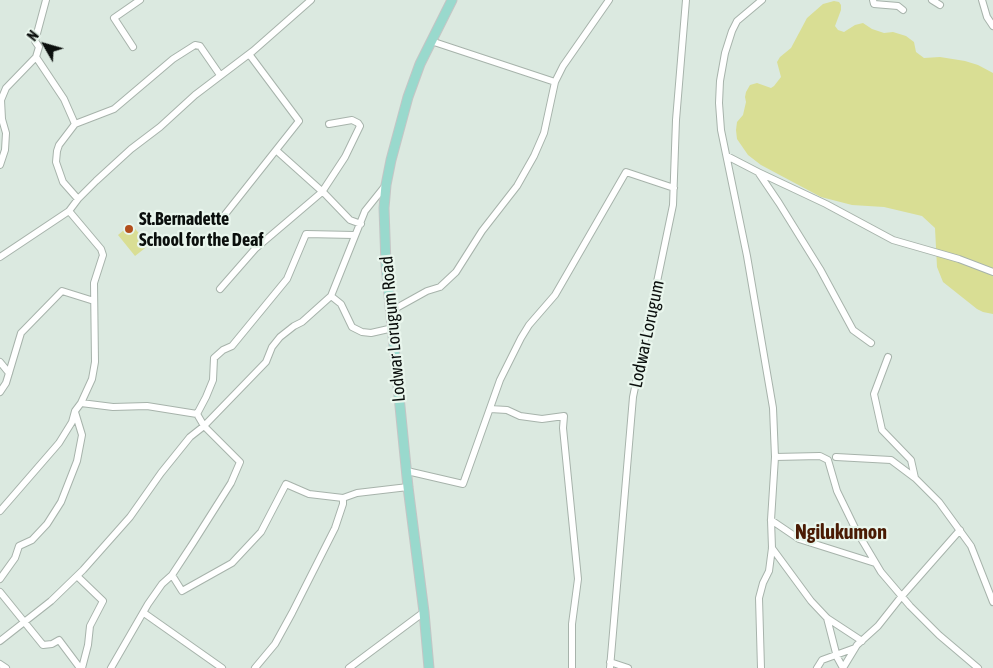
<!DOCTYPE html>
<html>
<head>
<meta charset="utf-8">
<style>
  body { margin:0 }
  #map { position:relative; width:993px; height:668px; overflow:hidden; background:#dbe9e0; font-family:"Asap Condensed",sans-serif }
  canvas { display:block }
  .north { position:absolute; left:20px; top:20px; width:50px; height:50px; -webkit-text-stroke:4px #e9f6ed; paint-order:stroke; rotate:308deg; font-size:14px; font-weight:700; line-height:20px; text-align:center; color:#0b0f0d }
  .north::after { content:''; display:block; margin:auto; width:18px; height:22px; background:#0b0f0d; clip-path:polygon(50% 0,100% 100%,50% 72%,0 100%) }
</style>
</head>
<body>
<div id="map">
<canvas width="993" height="668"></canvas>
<div class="north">N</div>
</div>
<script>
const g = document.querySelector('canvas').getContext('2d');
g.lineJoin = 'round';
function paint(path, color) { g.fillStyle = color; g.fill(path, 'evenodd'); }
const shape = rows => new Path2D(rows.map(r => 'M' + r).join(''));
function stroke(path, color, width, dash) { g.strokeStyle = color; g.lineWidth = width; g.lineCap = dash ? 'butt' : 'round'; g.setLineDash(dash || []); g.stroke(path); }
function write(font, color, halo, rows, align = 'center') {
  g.font = font + ' "Asap Condensed",sans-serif'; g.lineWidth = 4.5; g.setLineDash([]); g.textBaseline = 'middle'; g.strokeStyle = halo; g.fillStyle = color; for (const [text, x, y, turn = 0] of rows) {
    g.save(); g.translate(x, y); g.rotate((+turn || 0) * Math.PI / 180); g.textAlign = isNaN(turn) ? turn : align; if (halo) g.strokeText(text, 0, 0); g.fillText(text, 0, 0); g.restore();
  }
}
paint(shape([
  [834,1,839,2,841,5,841,10,835,26,838,30,844,32,855,25,863,23,872,29,884,33,893,32,906,36,914,42,916,52,924,58,940,57,965,61,978,65,993,73,993,314,983,312,977,309,943,282,937,267,935,228,922,216,884,207,852,205,821,197,761,165,748,155,737,139,736,130,737,122,743,115,746,102,745,97,746,92,750,85,757,83,771,88,774,86,781,77,777,62,780,57,791,48,807,18,823,4],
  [131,224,149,245,135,256,118,235]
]), '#d9de94');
const minor = shape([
  [46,0,35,41,39,47,36,57,64,99,75,124],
  [873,0,874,4,898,6,903,10],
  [932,0,940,5],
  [982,0,987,17,993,26],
  [431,41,555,82],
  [133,47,114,18,140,0],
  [277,151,325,194,350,220,361,224],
  [727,156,758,172,779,203,820,269,853,330,871,343],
  [0,165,5,150,6,133,2,119,1,100,6,88,36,57],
  [758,172,826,204,893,240,959,259,993,272],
  [78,199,63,182,56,162,57,151,59,145,75,124,114,109,173,59,195,45,200,46,220,75],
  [223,217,299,121,249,54],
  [0,257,69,211,78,199,96,181,131,149,160,127,195,95,253,51,311,0],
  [220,289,255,249,322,192,345,157,360,126,358,123,352,120,329,124],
  [331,296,341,304,352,327,362,332,371,333,393,328],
  [391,311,427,291,440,287,456,272,482,231,517,186,534,156,544,133,555,82,563,66,609,0],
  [888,357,874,394,882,430,911,460,915,478,939,502,971,546,993,602],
  [0,362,9,373],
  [0,392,6,383,21,333,62,291,94,301],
  [81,403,113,407,147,406,197,414,204,426,240,462,231,483,193,543,172,575,162,584,148,604,111,668],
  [490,409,507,410,520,416,542,419,564,416,563,428,578,579,572,624,572,668],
  [197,414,206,397,213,380,214,358,223,350,232,346,287,279,306,234,354,235],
  [775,457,820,456,828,460,837,491,856,530,881,572,910,606,939,635,978,668],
  [836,457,891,460,915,478],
  [407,471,463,484,500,380,521,338,529,325,555,295,626,172,674,188],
  [0,511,59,443,72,422,75,411,81,403,92,379,95,362,94,283,103,255,101,249,69,211],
  [771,520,799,539,875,563],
  [772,548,811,601,827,618,862,641],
  [172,575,182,591,232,563,261,532,286,484,309,494,343,498,357,493,408,487],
  [77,576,103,601,90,626,88,645,82,668],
  [0,579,15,558,19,546,32,540,47,524,61,502,77,461,82,435,75,412],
  [0,592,43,645,52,644,59,640,80,668],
  [144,613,222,668],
  [827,618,837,657,843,668],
  [0,641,51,601,83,570,130,517,161,473,190,437,204,426,266,362,272,347,280,337,294,326,302,322,331,296,365,211,385,186],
  [610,662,628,668],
  [0,664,6,668],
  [255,668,275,644,292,613,335,528,343,504,343,498],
  [349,668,424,612],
  [610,668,633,397,673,205,676,120,686,0],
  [761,668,759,598,763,583,769,571,772,548,771,520,775,457,773,408,747,256,721,130,719,103,720,81,725,53,732,31,737,21,762,0],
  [817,668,822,660,855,648],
  [843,668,857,645,878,626,901,597,960,530]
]);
const major = shape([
  [429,668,424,612,408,487,386,265,384,208,386,185,391,160,408,97,420,64,452,0]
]);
stroke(minor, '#a7b3ab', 8);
stroke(major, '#c4c5c5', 11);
stroke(minor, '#fff', 6);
stroke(major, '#99d9cd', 9);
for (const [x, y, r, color] of [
  [129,229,5,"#b24e1c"]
]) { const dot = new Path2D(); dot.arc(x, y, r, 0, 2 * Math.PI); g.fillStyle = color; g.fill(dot); stroke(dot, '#e9f6ed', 2); }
write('bold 18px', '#0b0f0d', '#e9f6ed', [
  ["St.Bernadette",139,219],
  ["School for the Deaf",139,240]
], 'left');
write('18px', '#0b0f0d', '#e9f6ed', [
  ["Lodwar Lorugum Road",393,329,-95],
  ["Lodwar Lorugum",647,334,-78]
]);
write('bold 20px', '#4a1b04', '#e9f6ed', [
  ["Ngilukumon",841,533]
]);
</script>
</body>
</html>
